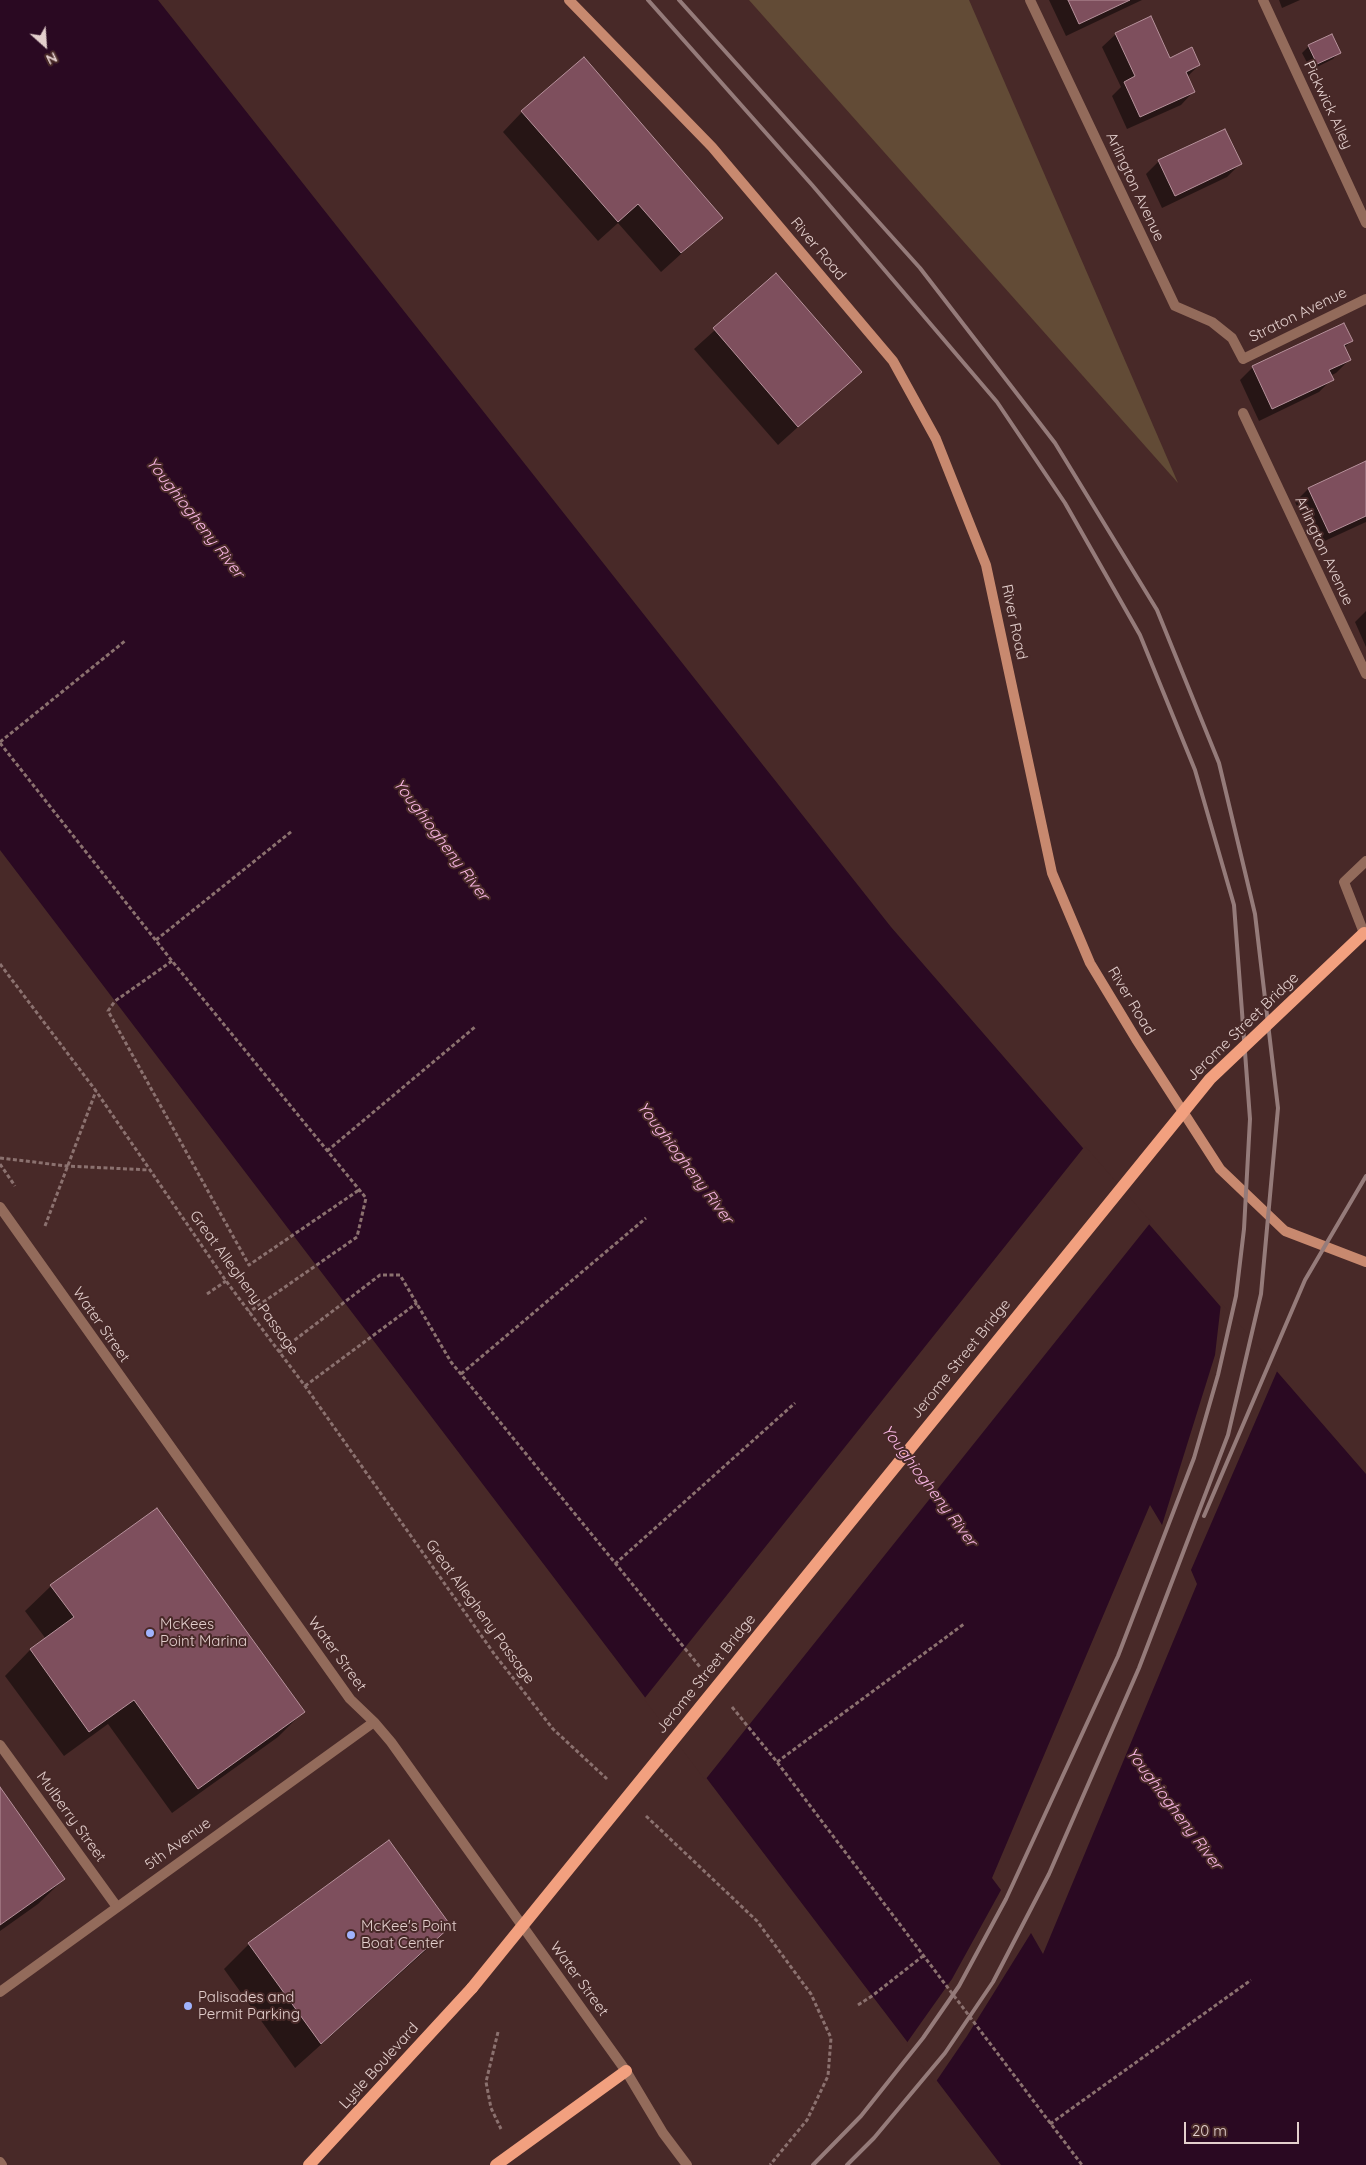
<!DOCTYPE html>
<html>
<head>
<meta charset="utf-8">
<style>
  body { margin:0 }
  #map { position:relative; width:1366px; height:2165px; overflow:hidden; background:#482928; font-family:Quicksand,sans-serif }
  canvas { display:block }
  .north { position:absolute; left:20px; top:20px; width:50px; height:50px; -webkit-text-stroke:4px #482928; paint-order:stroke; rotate:154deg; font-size:14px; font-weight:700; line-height:20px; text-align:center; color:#e3cfcd }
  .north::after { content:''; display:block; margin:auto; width:18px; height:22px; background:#e3cfcd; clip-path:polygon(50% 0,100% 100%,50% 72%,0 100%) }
  .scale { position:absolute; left:1184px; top:2122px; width:115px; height:22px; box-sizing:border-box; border:2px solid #e3cfcd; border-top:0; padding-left:6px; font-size:15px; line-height:18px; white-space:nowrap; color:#e3cfcd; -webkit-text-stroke:4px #482928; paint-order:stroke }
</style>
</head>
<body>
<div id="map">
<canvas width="1366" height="2165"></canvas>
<div class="north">N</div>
<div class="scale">20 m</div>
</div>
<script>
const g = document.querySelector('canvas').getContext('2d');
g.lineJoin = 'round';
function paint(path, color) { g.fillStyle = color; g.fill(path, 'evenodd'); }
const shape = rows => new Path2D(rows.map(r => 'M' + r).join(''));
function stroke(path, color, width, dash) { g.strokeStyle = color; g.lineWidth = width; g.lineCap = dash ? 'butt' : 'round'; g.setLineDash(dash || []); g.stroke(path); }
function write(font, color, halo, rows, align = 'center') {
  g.font = font + ' Quicksand,sans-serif'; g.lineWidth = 4; g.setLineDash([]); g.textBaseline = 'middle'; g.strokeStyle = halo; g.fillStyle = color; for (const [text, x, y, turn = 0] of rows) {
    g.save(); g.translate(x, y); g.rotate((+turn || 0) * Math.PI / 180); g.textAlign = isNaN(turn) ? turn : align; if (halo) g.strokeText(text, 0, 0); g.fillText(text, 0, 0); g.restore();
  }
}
paint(shape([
  [749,0,969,0,1178,483]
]), '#624b36');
paint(shape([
  [0,0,158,0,891,927,1366,1474,1366,2165,1001,2165,0,850]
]), '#2a0922');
paint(shape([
  [1085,1146,1151,1222,705,1780,644,1699],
  [1221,1303,1278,1369,1191,1570,1197,1584,1043,1954,1031,1933,967,2036,935,2083,906,2044,952,1979,1001,1890,992,1878,1150,1505,1162,1525,1215,1355]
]), '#482928');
paint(shape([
  [1049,0,1142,0,1066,36],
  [1279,0,1300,0,1282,8],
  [1116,34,1170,59,1199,65,1187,77,1194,91,1181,105,1127,129,1112,96,1121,87,1102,47],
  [1309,46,1339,52,1333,59,1311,70,1302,53],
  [522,112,721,218,661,272,618,223,598,241,503,132],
  [1159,161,1240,164,1227,177,1162,208,1146,174],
  [776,275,860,371,778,445,694,349],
  [1351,341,1344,348,1349,360,1336,373,1330,376,1332,379,1319,392,1259,421,1240,380,1253,367],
  [1366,462,1366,522,1316,545,1295,502,1308,489],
  [1366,611,1366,647,1355,622],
  [157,1510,303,1712,278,1737,172,1813,108,1724,64,1756,5,1676,30,1650,46,1639,25,1611,51,1586],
  [0,1789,64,1879,38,1904,0,1931],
  [450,1926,424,1952,295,2068,224,1969,249,1944]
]), '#0007');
const building = shape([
  [1068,0,1130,0,1079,24,1068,0],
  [1151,16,1170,58,1192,47,1200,65,1186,72,1195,92,1140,117,1124,82,1135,76,1115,33,1151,16],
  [1332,34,1341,53,1317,64,1308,45,1332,34],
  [584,57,723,218,681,253,638,204,618,222,521,111,584,57],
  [1225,129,1242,164,1175,196,1158,160,1225,129],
  [776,273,862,372,798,427,713,328,776,273],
  [1344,323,1353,341,1344,345,1351,360,1329,370,1334,380,1272,409,1252,366,1344,323],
  [1366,461,1366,516,1329,533,1308,488,1366,461],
  [157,1508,305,1712,198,1789,134,1700,89,1732,30,1649,74,1617,50,1585,157,1508],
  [0,1787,65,1879,0,1925,0,1787],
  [389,1840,451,1926,321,2044,248,1943,389,1840]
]);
paint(building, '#7e4f5d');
stroke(building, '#b7929c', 1);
stroke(shape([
  [0,742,125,641],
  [0,743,172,961,366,1198,357,1237,249,1312],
  [156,940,292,831],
  [172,961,115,1001,108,1011,249,1265,359,1190],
  [0,964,96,1091,226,1281,305,1386,495,1655,553,1729,607,1779],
  [327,1151,475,1027],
  [0,1158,67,1166,149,1170],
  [0,1164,15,1186],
  [45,1226,96,1091],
  [207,1294,226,1281],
  [279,1352,380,1275,400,1275,451,1362,700,1667],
  [461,1374,646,1218],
  [305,1386,417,1303],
  [615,1564,795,1403],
  [732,1707,777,1762,1082,2165],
  [777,1762,964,1624],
  [646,1816,757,1921,811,1994,831,2038,828,2076,807,2120,770,2165],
  [858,2005,872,1996,923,1956],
  [498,2032,486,2082,491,2108,501,2129],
  [1050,2124,1251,1980]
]), '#8b716f', 3, [4, 2.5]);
stroke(shape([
  [1263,0,1366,223],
  [0,1745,117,1907]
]), '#936b5b', 10);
stroke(shape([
  [1030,0,1175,306,1212,322,1232,338,1243,359,1366,299],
  [1243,413,1366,674],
  [1364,933,1344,882,1366,861],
  [0,1207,350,1699,374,1722,391,1742,626,2071,663,2133,687,2165],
  [0,1992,374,1722],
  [0,2162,2,2165]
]), '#936b5b', 10);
stroke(shape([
  [569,0,712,147,893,361,936,439,986,565,1052,873,1090,963,1136,1039,1220,1169,1285,1231,1366,1262]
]), '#c8896f', 10);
stroke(shape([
  [309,2165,472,1988],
  [496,2165,626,2071]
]), '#f2a07f', 12);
stroke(shape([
  [648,0,813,186,997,402,1065,503,1140,635,1195,770,1234,905,1250,1119,1244,1229,1236,1296,1218,1375,1194,1458,1118,1656,1006,1899,959,1986,923,2038,861,2116,813,2165],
  [679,0,920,268,1055,443,1157,610,1219,763,1255,914,1278,1108,1261,1294,1228,1435,1139,1668,1049,1874,993,1982,945,2053,874,2138,847,2165],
  [1204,1516,1305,1280,1366,1176]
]), '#957b7a', 4);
stroke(shape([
  [472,1988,1210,1079,1364,933]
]), '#f2a07f', 12);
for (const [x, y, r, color] of [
  [150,1633,5,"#a0b3fd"],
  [351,1935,5,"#a0b3fd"],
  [188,2006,5,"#a0b3fd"]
]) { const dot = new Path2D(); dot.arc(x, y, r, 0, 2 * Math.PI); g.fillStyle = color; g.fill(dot); stroke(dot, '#482928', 2); }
write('15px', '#e3cfcd', '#482928', [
  ["Pickwick Alley",1328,105,65],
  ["Arlington Avenue",1135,187,65],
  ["River Road",818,249,50],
  ["Straton Avenue",1298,315,-26],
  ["Arlington Avenue",1324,551,65],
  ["River Road",1014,622,78],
  ["River Road",1131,1001,59],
  ["Jerome Street Bridge",1243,1027,-44],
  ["Great Allegheny Passage",244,1283,54],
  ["Water Street",101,1325,55],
  ["Jerome Street Bridge",961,1359,-51],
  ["Great Allegheny Passage",480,1612,54],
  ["Water Street",337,1654,54],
  ["Jerome Street Bridge",706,1674,-51],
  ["Mulberry Street",71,1817,54],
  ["5th Avenue",178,1844,-36],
  ["Water Street",579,1979,54],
  ["Lysle Boulevard",379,2066,-48]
]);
write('15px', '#e3cfcd', '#482928', [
  ["McKees",160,1624],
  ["Point Marina",160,1641],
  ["McKee's Point",361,1926],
  ["Boat Center",361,1943],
  ["Palisades and",198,1997],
  ["Permit Parking",198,2014]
], 'left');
write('italic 16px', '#f9b6e4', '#482928', [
  ["Youghiogheny River",195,518,52],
  ["Youghiogheny River",441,840,53],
  ["Youghiogheny River",685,1163,53],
  ["Youghiogheny River",929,1486,53],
  ["Youghiogheny River",1174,1809,53]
]);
</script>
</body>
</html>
